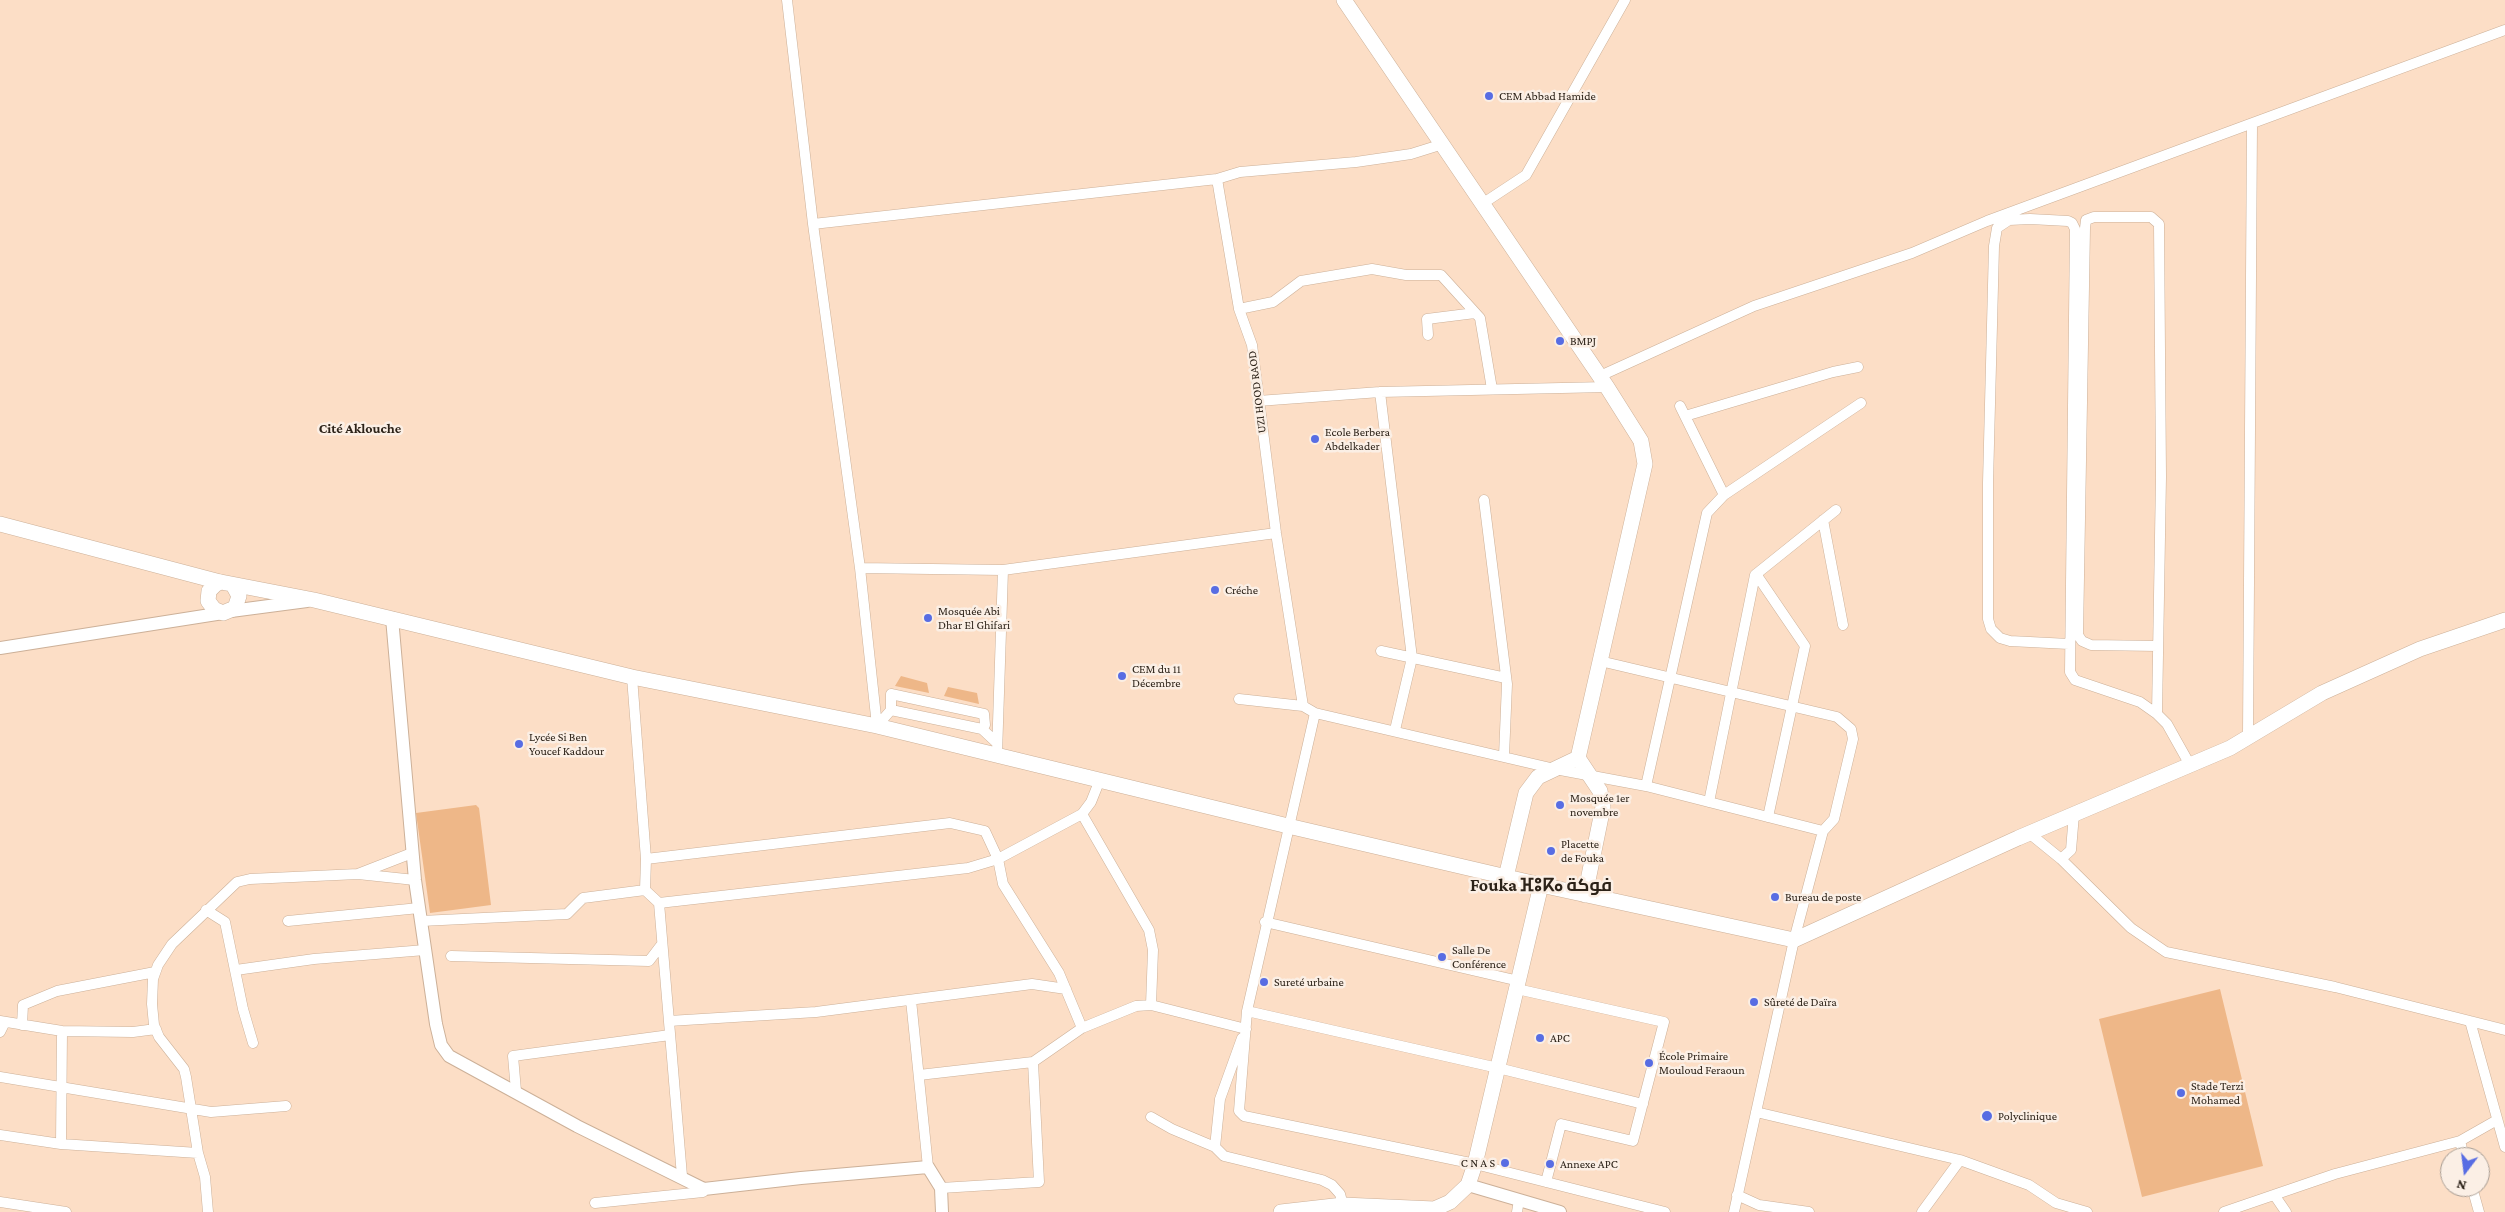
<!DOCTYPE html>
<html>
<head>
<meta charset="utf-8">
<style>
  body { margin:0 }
  #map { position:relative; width:2505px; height:1212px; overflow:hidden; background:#fcdec6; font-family:"Crimson Pro",serif }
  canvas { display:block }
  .north { position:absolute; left:2440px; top:1147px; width:50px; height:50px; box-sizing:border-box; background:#fbefe5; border:1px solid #a89d93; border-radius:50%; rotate:195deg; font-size:14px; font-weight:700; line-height:20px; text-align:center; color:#2c2218 }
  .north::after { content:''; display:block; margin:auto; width:18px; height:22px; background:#586de3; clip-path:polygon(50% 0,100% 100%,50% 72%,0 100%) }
</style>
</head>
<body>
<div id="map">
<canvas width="2505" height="1212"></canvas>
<div class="north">N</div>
</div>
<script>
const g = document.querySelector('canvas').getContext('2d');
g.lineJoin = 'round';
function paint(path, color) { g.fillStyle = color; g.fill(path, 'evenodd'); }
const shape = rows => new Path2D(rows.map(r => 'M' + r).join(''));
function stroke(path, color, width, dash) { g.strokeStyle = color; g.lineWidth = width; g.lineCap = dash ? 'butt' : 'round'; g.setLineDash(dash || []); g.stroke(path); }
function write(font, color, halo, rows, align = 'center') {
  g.font = font + ' "Crimson Pro",Cairo,"Noto Sans Tifinagh",serif'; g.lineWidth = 5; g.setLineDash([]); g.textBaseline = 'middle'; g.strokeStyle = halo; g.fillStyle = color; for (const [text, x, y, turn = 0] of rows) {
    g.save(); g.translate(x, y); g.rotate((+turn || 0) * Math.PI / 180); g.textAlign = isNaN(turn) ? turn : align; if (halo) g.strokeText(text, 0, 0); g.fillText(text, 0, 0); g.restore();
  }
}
paint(shape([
  [901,676,927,683,929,693,895,686],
  [948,687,977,693,979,704,944,696],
  [476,805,479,808,491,905,430,913,416,813],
  [2220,989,2263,1166,2142,1197,2099,1019]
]), '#eeb788');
const minor = shape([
  [787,0,813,224,860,568,877,726],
  [1443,144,1411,154,1356,162,1240,172,1217,179,1239,309,1252,345,1276,533,1303,706,1315,713,1247,1011,1239,1111,1244,1116,1475,1164,1665,1212],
  [1482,204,1526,175,1625,0],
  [813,224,1217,179],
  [1239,309,1273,302,1301,281,1372,269,1406,275,1441,275,1480,318,1492,389],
  [1428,335,1427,319,1475,313],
  [1600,376,1754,306,1912,253,1987,221,2505,30],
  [1380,392,1412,658,1395,730],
  [1258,401,1380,392,1607,387],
  [1685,416,1833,372,1858,367],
  [1724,495,1861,403],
  [1484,500,1507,684,1504,756],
  [1823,520,1843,625],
  [860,568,1003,570,1276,533],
  [1756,574,1805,646,1768,817],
  [2069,644,2010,641,2000,638,1991,629,1988,619,1988,483,1994,246,1997,228,2009,220,2030,219,2068,221,2072,223,2075,229,2070,672,2075,680,2140,702,2157,714,2167,724,2190,765],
  [1381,651,1506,678],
  [1600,661,1837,717,1851,729,1853,739,1834,819,1823,831,1794,940,1734,1212],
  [632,677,646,859,645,890,659,903,682,1176],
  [1239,699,1303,706],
  [891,710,891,694,984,714,985,725,982,729],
  [1315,713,1555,769,1646,786,1823,831],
  [2157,714,2161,477,2159,224,2151,217,2094,217,2086,220,2085,228,2078,635,2082,641,2091,645,2158,646],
  [877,726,891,710,982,729,997,743],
  [2248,735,2252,124],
  [997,754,1003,570],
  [1646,786,1707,513,1724,495,1680,406],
  [1709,802,1755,575,1836,510],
  [1082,814,1149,930,1153,950,1151,1005],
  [2029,833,2061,859,2071,850,2074,814],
  [412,853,358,874,415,880],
  [646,859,950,823,985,831,998,859,1003,884,1059,973,1082,1028,1033,1062,1039,1182,941,1188],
  [2061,859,2131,928,2166,952,2335,987,2505,1030],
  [659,903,968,868,998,859,1082,814,1091,802,1099,782],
  [206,910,225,922,243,1009,253,1043],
  [288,921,419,908],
  [421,921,567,914,583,898,645,890],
  [1265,922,1519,981],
  [451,956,649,961,662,944],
  [236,970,314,959,425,950],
  [1517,989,1664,1022,1633,1141,1561,1124,1546,1182],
  [911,1000,928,1167],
  [1247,1011,1498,1068,1643,1104],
  [0,1021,62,1031,133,1032,156,1029],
  [669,1021,816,1012,1032,984,1066,989],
  [2470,1021,2505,1147],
  [22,1025,23,1005,57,991,155,972],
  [1082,1028,1136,1006,1151,1005,1246,1029],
  [0,1032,5,1022],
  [1242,1038,1220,1099,1215,1147,1224,1156,1322,1180,1332,1185,1340,1194,1343,1205],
  [919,1075,1033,1062],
  [0,1077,211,1112,286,1106],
  [516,1091,513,1056,670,1035],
  [1756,1112,1960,1160,2029,1185,2056,1203,2087,1212],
  [1151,1117,1172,1129,1215,1147],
  [0,1135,61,1144,198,1153],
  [2460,1141,2464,1157],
  [61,1144,62,1031],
  [2472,1187,2479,1212],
  [1737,1195,1759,1205,1809,1212],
  [2275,1196,2286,1212],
  [0,1202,66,1212],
  [595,1203,703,1192,704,1189],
  [208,1212,205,1177,198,1153,186,1077,184,1069,159,1037,154,1025,152,1004,153,979,158,965,172,944,237,882,250,879,358,874],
  [1517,1212,1519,1200],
  [1922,1212,1960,1160],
  [2224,1212,2335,1174,2460,1141,2497,1120]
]);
const tertiary = shape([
  [231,611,307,601],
  [392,618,415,880,436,1024,441,1045,449,1056,577,1126,704,1189,801,1178,928,1167,941,1188,942,1212],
  [0,648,223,613],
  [1468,1185,1560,1212]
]);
const secondary = shape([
  [1344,0,1607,387,1641,441,1645,464,1578,758,1600,791,1603,807,1585,895],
  [0,524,220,582],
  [233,585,239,596,235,608,223,613,214,609,208,601,209,591,216,584,221,582,314,600,632,677,877,726,1288,826,1541,885,1794,940,2018,838,2230,748,2322,693,2420,649,2505,620],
  [1506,877,1526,793,1538,777,1578,758],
  [1281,1212,1343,1205,1434,1209,1450,1202,1468,1185,1475,1164,1541,885]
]);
stroke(minor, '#ccb098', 11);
stroke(tertiary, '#ccb098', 14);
stroke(secondary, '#ccb098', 16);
stroke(minor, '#fff', 10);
stroke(tertiary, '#fff', 12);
stroke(secondary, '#fff', 15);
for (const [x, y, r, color] of [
  [1489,96,5,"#586de3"],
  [1560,341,5,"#586de3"],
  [1315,439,5,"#586de3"],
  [1215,590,5,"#586de3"],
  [928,618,5,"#586de3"],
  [1122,676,5,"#586de3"],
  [519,744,5,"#586de3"],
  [1560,805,5,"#586de3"],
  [1551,851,5,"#586de3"],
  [1775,897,5,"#586de3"],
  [1442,957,5,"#586de3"],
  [1264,982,5,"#586de3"],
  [1754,1002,5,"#586de3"],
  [1540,1038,5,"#586de3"],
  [1649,1063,5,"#586de3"],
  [2181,1093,5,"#586de3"],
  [1987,1116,6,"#586de3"],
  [1505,1163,5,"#586de3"],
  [1550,1164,5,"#586de3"]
]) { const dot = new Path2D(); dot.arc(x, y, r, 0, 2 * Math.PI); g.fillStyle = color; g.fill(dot); stroke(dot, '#fbefe5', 2); }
write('12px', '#2c2218', '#fbefe5', [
  ["CEM Abbad Hamide",1499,96],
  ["BMPJ",1570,341],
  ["Ecole Berbera",1325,432],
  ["Abdelkader",1325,446],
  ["Créche",1225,590],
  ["Mosquée Abi",938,611],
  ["Dhar El Ghifari",938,625],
  ["CEM du 11",1132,669],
  ["Décembre",1132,683],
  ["Lycée Si Ben",529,737],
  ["Youcef Kaddour",529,751],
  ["Mosquée 1er",1570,798],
  ["novembre",1570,812],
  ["Placette",1561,844],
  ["de Fouka",1561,858],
  ["Bureau de poste",1785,897],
  ["Salle De",1452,950],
  ["Conférence",1452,964],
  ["Sureté urbaine",1274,982],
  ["Sûreté de Daïra",1764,1002],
  ["APC",1550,1038],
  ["École Primaire",1659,1056],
  ["Mouloud Feraoun",1659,1070],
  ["Stade Terzi",2191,1086],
  ["Mohamed",2191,1100],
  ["Polyclinique",1998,1116],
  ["C N A S",1495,1163,"right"],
  ["Annexe APC",1560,1164]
], 'left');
write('12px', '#2c2218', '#fbefe5', [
  ["UZI HOOD RAOD",1257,392,-97]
]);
write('bold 14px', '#2c2218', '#fbefe5', [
  ["Cité Aklouche",360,429]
]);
write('bold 18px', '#2c2218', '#fbefe5', [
  ["Fouka ⴼⵓⴽⴰ فوكة",1541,885]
]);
</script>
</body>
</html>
